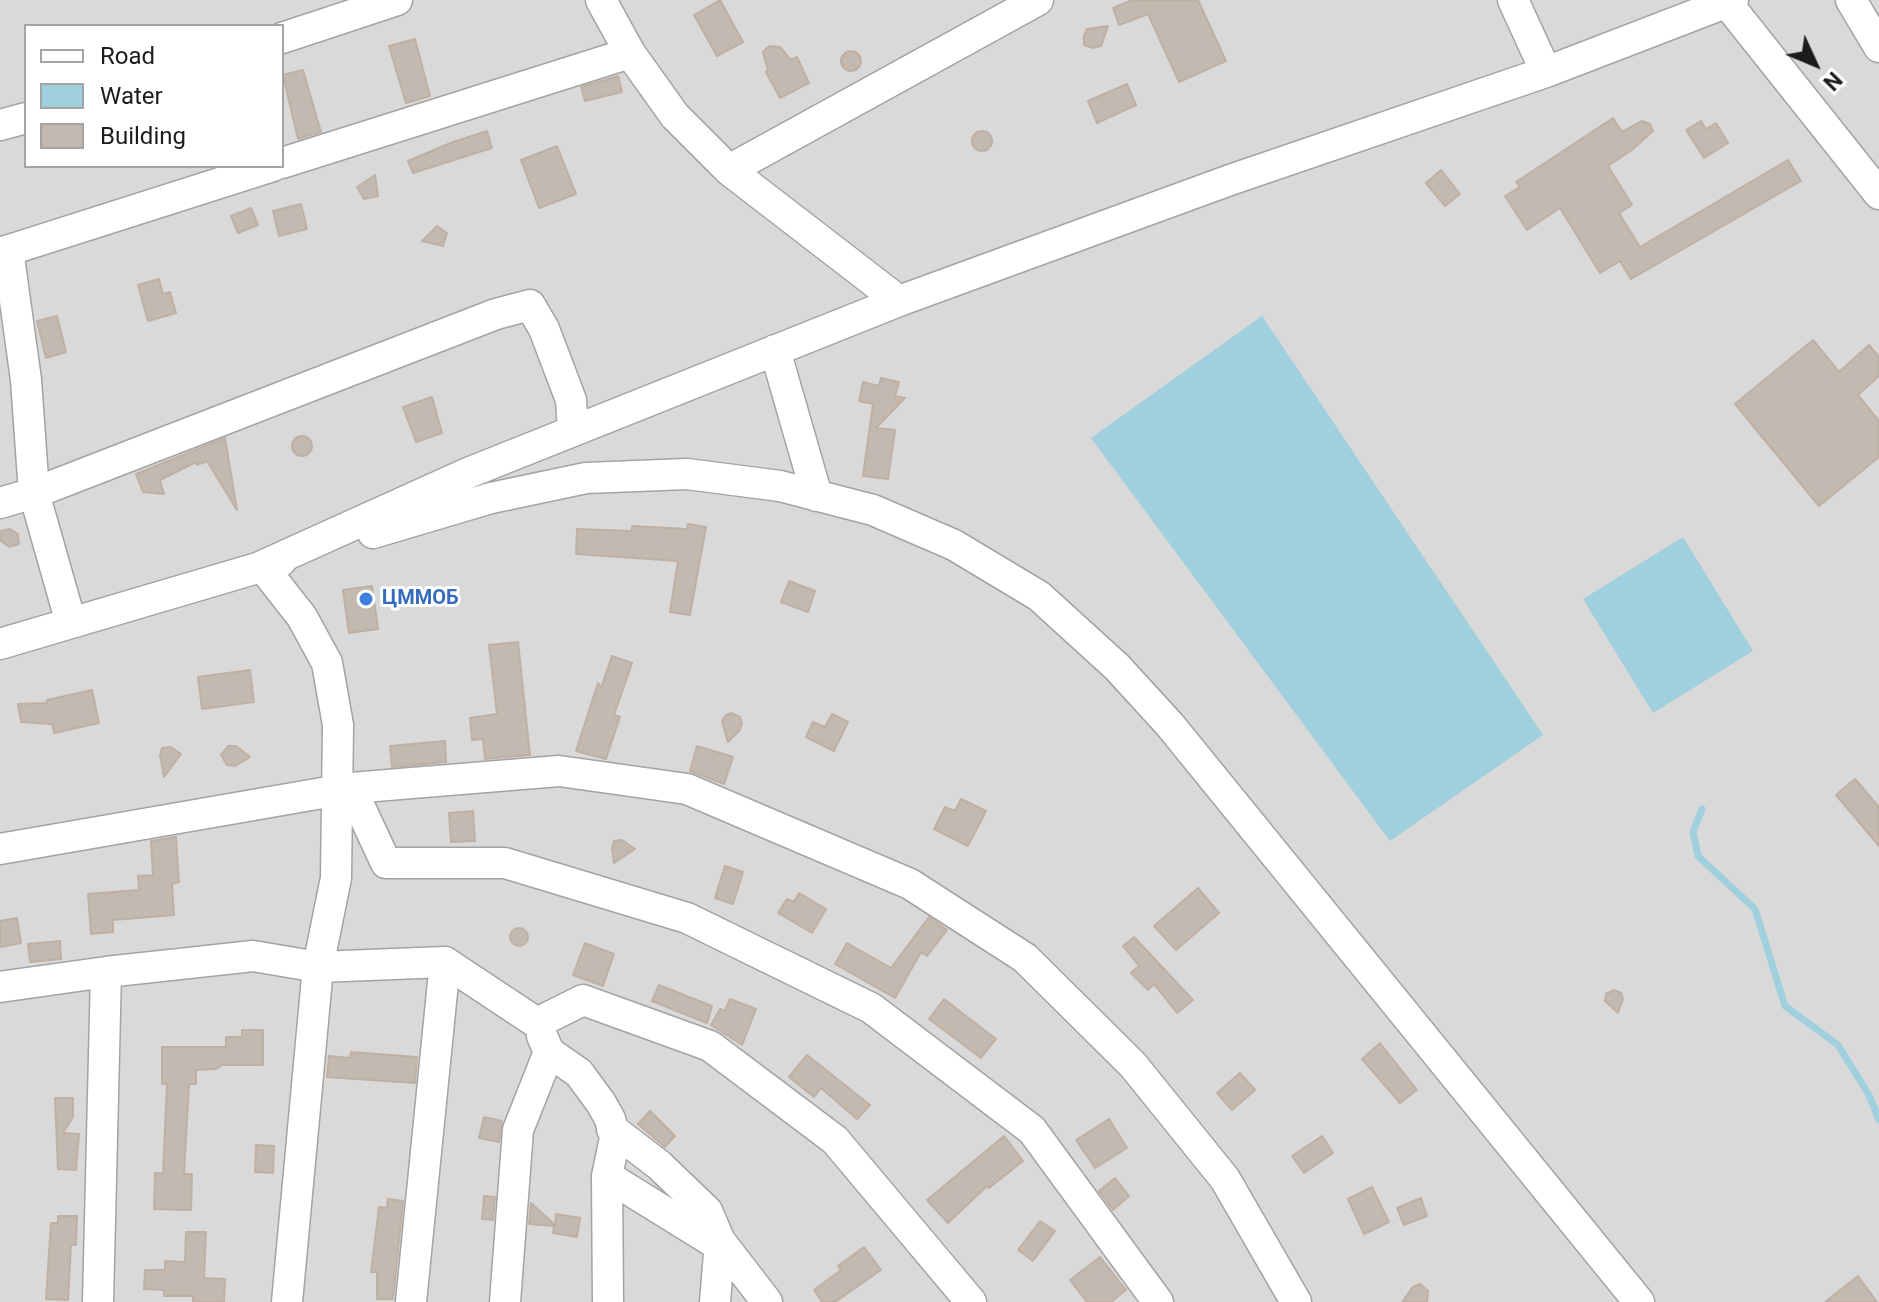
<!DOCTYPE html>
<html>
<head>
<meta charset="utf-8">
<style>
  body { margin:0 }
  #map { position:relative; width:1879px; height:1302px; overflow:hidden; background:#eeeae1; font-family:Roboto,sans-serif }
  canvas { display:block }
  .legend { position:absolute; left:24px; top:24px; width:260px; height:144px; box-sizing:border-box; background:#fff; border:2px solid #a4a4a4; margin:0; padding:10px 14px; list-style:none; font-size:24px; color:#1c1c1c }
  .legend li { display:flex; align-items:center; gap:16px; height:40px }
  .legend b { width:40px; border:2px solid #a4a4a4 }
  .north { position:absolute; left:1775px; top:24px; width:80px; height:80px; -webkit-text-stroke:6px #fff; paint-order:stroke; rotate:134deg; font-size:22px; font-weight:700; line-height:32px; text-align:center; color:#1c1c1c }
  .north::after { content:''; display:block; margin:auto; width:28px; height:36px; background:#1c1c1c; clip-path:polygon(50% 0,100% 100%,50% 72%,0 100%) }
</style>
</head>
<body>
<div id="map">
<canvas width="1879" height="1302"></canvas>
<ul class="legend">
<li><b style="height:10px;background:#fff"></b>Road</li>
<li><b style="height:22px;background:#a0cfde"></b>Water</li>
<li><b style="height:22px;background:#c2b9b1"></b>Building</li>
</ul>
<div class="north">N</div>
</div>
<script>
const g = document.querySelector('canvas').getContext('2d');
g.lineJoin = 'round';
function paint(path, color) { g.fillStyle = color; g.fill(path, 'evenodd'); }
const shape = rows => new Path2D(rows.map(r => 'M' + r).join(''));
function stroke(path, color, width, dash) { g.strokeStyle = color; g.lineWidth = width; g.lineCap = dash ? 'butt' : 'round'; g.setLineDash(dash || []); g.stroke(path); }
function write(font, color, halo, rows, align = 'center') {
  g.font = font + ' Roboto,sans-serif'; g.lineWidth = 6; g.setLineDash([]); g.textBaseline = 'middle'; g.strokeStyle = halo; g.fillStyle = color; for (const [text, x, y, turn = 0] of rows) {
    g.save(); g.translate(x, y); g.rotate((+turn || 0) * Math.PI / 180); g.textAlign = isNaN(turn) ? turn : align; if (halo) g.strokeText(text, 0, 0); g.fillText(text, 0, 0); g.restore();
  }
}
paint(shape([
  [0,0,1879,0,1879,1302,0,1302],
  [26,26,282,26,282,166,26,166]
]), '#dad9d9');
paint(shape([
  [1262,316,1543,735,1390,841,1091,438],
  [1683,537,1753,651,1653,713,1583,599]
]), '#a0cfde');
stroke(shape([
  [1702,809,1693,832,1698,856,1755,909,1785,1006,1838,1045,1869,1095,1879,1120]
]), '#a0cfde', 7);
const building = shape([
  [720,0,743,42,717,56,694,15,720,0],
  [1132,0,1198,0,1226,61,1179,82,1148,14,1119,25,1113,8,1132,0],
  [1108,26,1101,46,1093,48,1084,45,1084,36,1087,29,1108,26],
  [415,39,430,96,406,103,389,46,415,39],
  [769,46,780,47,791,60,797,57,809,83,780,98,766,72,768,71,763,52,769,46],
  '841 61a10 10 0 1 1 20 0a10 10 0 1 1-20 0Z',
  [303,70,321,132,298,139,283,75,303,70],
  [618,76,622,92,585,101,581,87,618,76],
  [1127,84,1136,105,1097,123,1088,101,1127,84],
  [1613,118,1622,132,1642,121,1650,124,1653,131,1633,149,1608,166,1632,205,1619,213,1640,247,1788,160,1801,181,1631,279,1620,261,1600,273,1560,208,1527,230,1505,196,1520,187,1516,182,1613,118],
  [1701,121,1706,129,1716,123,1728,143,1704,158,1686,130,1701,121],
  '972 141a10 10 0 1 1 20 0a10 10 0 1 1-20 0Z',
  [487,131,492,148,413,173,408,161,453,142,487,131],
  [557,146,576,194,539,208,521,160,557,146],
  [1441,170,1460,194,1445,206,1426,183,1441,170],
  [375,175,378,196,364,199,357,187,375,175],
  [301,204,307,229,279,236,273,211,301,204],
  [251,208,258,225,238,233,231,216,251,208],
  [437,226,447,233,443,246,422,241,437,226],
  [159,279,163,294,170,292,176,313,148,321,138,285,159,279],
  [57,316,66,352,46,358,37,321,57,316],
  [1813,340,1839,372,1869,345,1879,357,1879,376,1858,395,1879,421,1879,457,1819,506,1735,404,1813,340],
  [881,378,899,382,895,396,905,398,876,428,895,430,888,479,863,476,873,404,859,401,863,382,879,386,881,378],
  [432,397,442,433,416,442,403,407,432,397],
  '292 446a10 10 0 1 1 20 0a10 10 0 1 1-20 0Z',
  [225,438,237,510,207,461,197,465,196,462,160,480,164,494,143,492,136,474,225,438],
  [688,524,706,527,690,615,670,612,678,561,576,554,577,529,632,531,632,526,687,529,688,524],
  [10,529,18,534,19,544,9,547,1,541,0,531,10,529],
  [789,581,815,591,808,612,781,602,789,581],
  [372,586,378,629,349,633,343,590,372,586],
  [518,642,530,755,485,759,483,739,472,740,470,718,497,714,489,645,518,642],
  [612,656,632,663,614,715,620,717,606,759,576,751,598,683,601,688,612,656],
  [250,670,254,702,202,709,198,677,250,670],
  [92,690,99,723,54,733,52,724,21,722,18,704,47,703,47,700,92,690],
  [731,713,740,717,742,723,740,730,728,742,722,722,725,716,731,713],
  [832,714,848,722,834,751,806,737,813,722,825,727,832,714],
  [445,741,446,762,392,767,390,746,445,741],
  [228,746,236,746,250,757,235,766,227,765,221,755,228,746],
  [697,746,733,757,724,784,690,771,697,746],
  [171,747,181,754,164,777,160,755,162,748,171,747],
  [1855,779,1879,807,1879,846,1836,795,1855,779],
  [961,799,986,811,968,846,934,829,945,807,955,811,961,799],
  [473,811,475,841,451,842,449,813,473,811],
  [176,837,179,882,172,884,174,915,113,920,113,932,91,934,88,894,139,890,138,876,153,875,151,841,176,837],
  [622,840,635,849,614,863,612,848,614,841,622,840],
  [725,866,743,872,733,904,715,898,725,866],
  [1198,888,1219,913,1176,950,1154,926,1198,888],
  [799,893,826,909,812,933,778,913,787,899,794,902,799,893],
  [929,917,947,930,927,956,921,952,895,998,835,964,847,943,891,968,929,917],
  [17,918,21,943,0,947,0,921,17,918],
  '510 937a9 9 0 1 1 18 0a9 9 0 1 1-18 0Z',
  [1134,937,1193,1000,1177,1013,1154,984,1148,990,1131,973,1139,966,1123,946,1134,937],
  [60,941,61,959,30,962,28,944,60,941],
  [585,943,614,954,603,986,573,975,585,943],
  [659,985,712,1006,707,1023,652,1001,659,985],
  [1614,990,1621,993,1623,999,1618,1013,1605,1001,1606,994,1614,990],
  [730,999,756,1009,742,1045,711,1025,720,1009,725,1011,730,999],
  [944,999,996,1039,981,1058,929,1019,944,999],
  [242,1030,263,1030,263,1065,222,1065,216,1069,196,1070,196,1084,189,1084,184,1174,192,1174,191,1210,154,1209,155,1173,163,1174,167,1084,162,1084,162,1047,226,1047,226,1037,242,1037,242,1030],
  [1380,1043,1417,1090,1400,1103,1362,1059,1380,1043],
  [351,1052,417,1057,415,1083,327,1077,329,1056,350,1058,351,1052],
  [807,1055,870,1105,857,1119,821,1088,814,1097,789,1077,807,1055],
  [1240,1073,1255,1090,1232,1110,1217,1093,1240,1073],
  [55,1098,73,1098,73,1117,63,1133,79,1134,76,1170,58,1169,55,1098],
  [650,1111,675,1136,665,1147,638,1124,650,1111],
  [484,1117,502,1121,499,1142,479,1138,484,1117],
  [1109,1119,1127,1148,1095,1168,1076,1140,1109,1119],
  [1004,1136,1023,1161,989,1188,987,1186,948,1223,927,1200,1004,1136],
  [1322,1136,1333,1153,1304,1173,1292,1156,1322,1136],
  [256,1145,274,1146,273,1173,255,1172,256,1145],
  [1115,1178,1129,1196,1113,1210,1099,1191,1115,1178],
  [1372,1187,1389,1222,1364,1234,1348,1199,1372,1187],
  [484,1196,495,1197,493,1220,482,1219,484,1196],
  [1421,1198,1427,1216,1404,1225,1397,1208,1421,1198],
  [388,1199,403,1201,393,1299,377,1299,377,1272,371,1272,379,1207,387,1208,388,1199],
  [531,1203,555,1225,556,1214,580,1218,577,1237,553,1233,554,1226,529,1224,531,1203],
  [58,1216,77,1216,76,1245,71,1245,68,1300,46,1299,51,1223,58,1223,58,1216],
  [1040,1221,1055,1231,1033,1261,1018,1250,1040,1221],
  [186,1232,206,1232,204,1278,225,1279,224,1302,193,1302,193,1296,164,1296,164,1290,144,1289,145,1270,165,1270,165,1261,185,1262,186,1232],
  [864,1247,881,1270,835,1302,822,1302,814,1290,841,1270,838,1266,864,1247],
  [1100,1257,1126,1290,1111,1302,1087,1302,1070,1280,1100,1257],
  [1858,1276,1877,1302,1825,1302,1858,1276],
  [1420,1284,1428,1291,1427,1302,1402,1302,1413,1287,1420,1284]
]);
paint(building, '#c2b9b1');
stroke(building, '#c0b0a3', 2);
const minor = shape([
  [601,0,630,53,675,116,729,170,899,301],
  [1513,0,1546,72],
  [1851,0,1879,47],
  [1727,3,1879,194],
  [282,38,397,0],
  [0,125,26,118],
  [282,163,630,53],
  [729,170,1038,0],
  [8,250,26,380,34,493,71,623],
  [0,253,273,166],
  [775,350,817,496],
  [0,503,34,493,496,314,530,305,544,329,571,400,573,431],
  [373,533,491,498,586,478,687,474,780,486,873,510,954,545,1039,596,1117,667,1170,725,1639,1302],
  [0,644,281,561],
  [351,788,386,863,505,863,687,918,871,1008,1032,1130,1158,1302],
  [0,849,351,788,559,771,687,789,910,884,1025,958,1133,1065,1225,1179,1296,1302],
  [0,987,106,972,253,956,318,967,445,962,537,1023,583,1000,710,1046,835,1140,971,1302],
  [549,1052,579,1073,601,1103,610,1119,615,1138,607,1176,715,1243,720,1241,767,1302],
  [612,1129,659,1165,707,1211,720,1241,715,1302],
  [607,1176,608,1302],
  [98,1302,106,972],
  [287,1302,318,967,336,878,338,725,327,663,302,617,262,566,468,473,899,301,1230,180,1546,72,1733,0],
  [411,1302,445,962],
  [505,1302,518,1130,549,1052,542,1036]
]);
stroke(minor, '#a3a3a3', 33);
stroke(minor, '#fff', 30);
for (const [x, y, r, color] of [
  [366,599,8,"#3f7fe0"]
]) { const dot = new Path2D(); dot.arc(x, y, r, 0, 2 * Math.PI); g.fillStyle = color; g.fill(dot); stroke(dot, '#fff', 3); }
write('bold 20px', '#366cbe', '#fff', [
  ["ЦММОБ",382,599]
], 'left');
</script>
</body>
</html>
